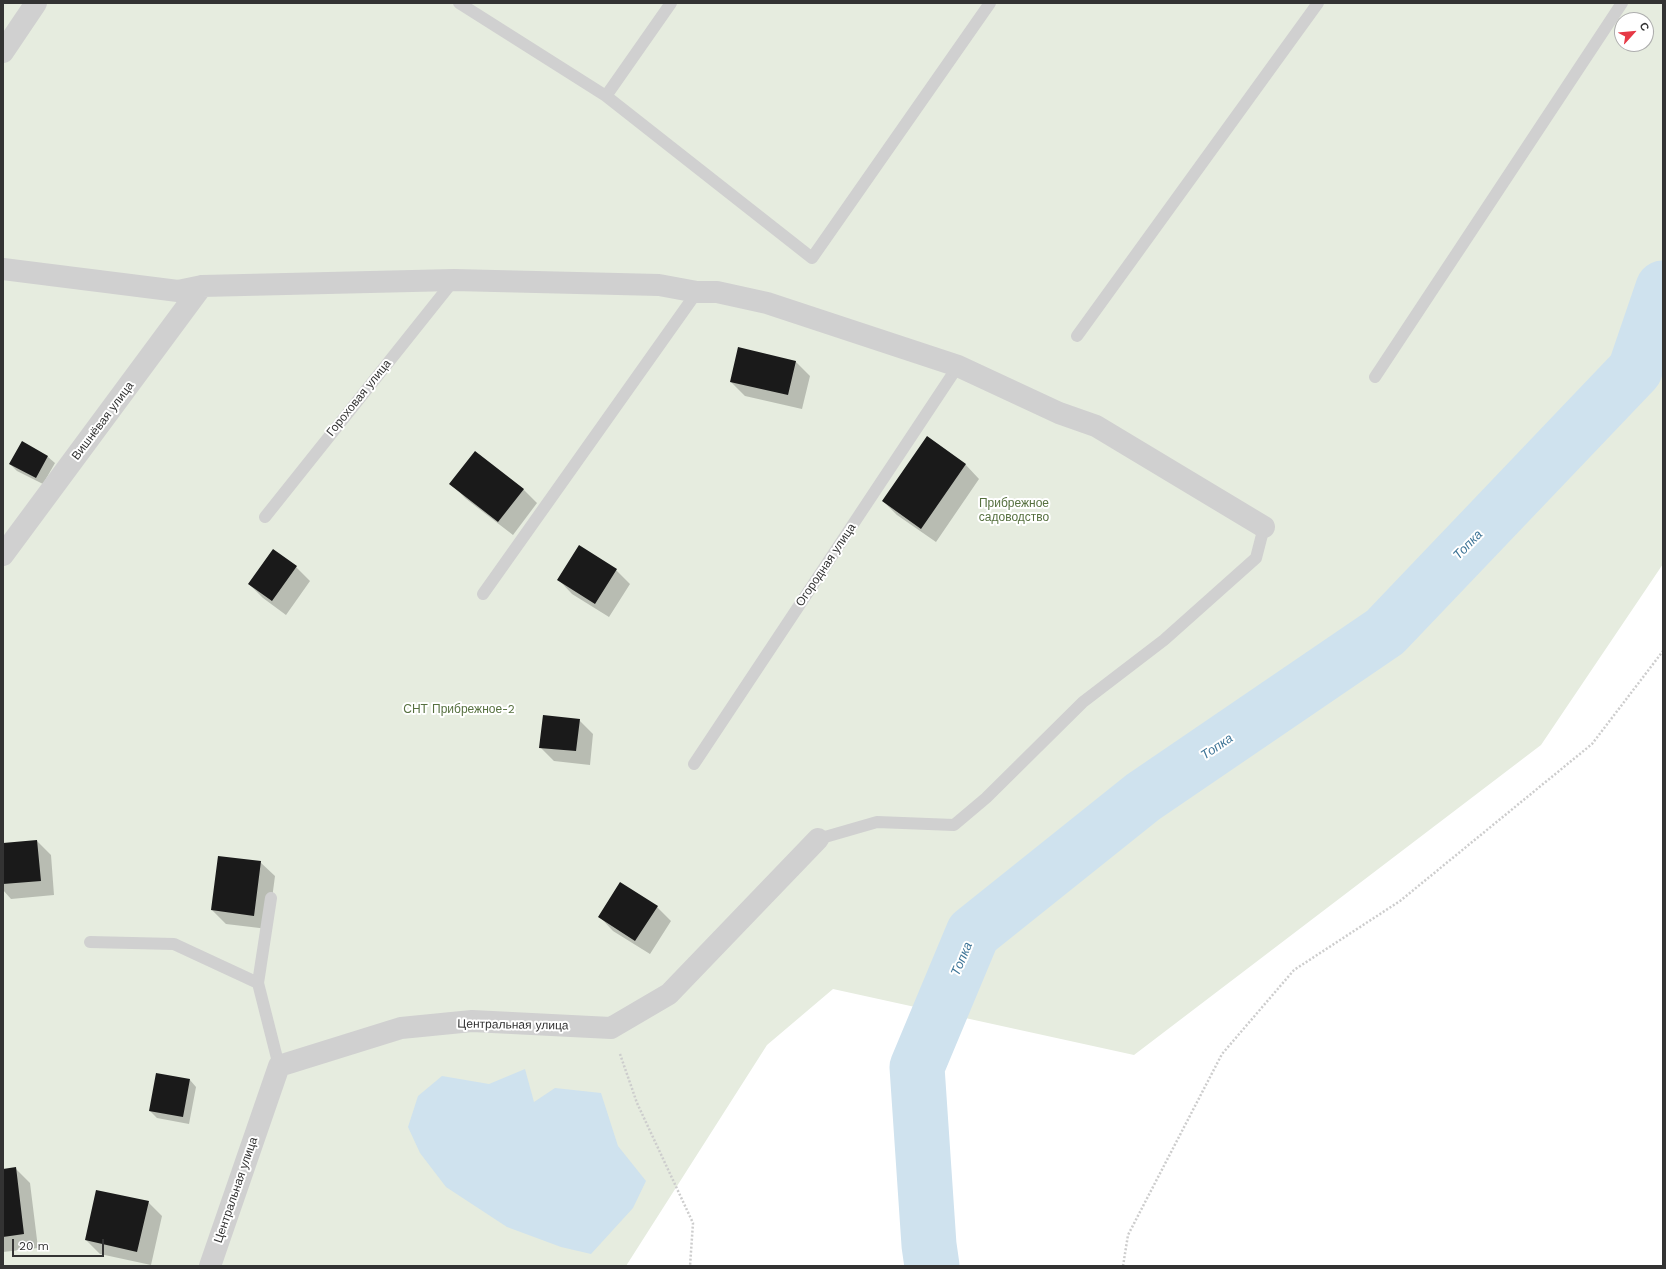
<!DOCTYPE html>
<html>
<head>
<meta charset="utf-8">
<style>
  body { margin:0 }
  #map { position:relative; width:1666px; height:1269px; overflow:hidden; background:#fff; font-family:"Work Sans",sans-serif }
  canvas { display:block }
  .frame { position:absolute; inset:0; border:4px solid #333; pointer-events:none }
  .north { position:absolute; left:1614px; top:12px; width:40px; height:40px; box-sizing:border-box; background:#fff; border:1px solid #adadad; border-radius:50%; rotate:63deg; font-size:11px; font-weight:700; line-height:16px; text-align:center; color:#333 }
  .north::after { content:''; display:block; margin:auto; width:14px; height:18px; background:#e63946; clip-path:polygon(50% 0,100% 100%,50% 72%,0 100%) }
  .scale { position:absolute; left:12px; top:1239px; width:92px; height:18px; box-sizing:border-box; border:2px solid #333; border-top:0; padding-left:5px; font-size:12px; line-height:14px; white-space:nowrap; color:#333; -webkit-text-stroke:3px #fff; paint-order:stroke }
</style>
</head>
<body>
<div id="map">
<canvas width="1666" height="1269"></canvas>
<div class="frame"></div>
<div class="north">С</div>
<div class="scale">20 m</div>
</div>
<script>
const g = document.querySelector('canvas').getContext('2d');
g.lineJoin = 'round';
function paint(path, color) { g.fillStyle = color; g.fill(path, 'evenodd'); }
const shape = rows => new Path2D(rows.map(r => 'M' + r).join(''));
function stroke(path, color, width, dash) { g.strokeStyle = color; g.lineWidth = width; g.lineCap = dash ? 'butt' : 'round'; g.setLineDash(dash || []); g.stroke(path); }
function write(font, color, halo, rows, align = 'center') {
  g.font = font + ' "Work Sans",sans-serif'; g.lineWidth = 4; g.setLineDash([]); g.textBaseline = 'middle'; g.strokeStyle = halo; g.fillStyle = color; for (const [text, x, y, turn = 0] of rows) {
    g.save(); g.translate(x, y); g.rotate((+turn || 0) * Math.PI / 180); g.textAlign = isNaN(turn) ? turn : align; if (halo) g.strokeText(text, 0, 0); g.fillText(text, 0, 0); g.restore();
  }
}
paint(shape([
  [3,3,1663,3,1663,564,1541,745,1134,1055,833,989,767,1045,626,1266,3,1266],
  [1622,20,1646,20,1646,44,1622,44]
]), '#e6ecdf');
paint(shape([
  [525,1069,534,1102,555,1088,601,1093,618,1146,646,1181,633,1208,591,1254,561,1247,507,1227,446,1187,420,1153,408,1127,418,1096,442,1076,489,1084]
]), '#cfe2ee');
paint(shape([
  [795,361,810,376,802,409,745,396,731,382],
  [48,457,55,463,43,484,17,471,10,464],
  [965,464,979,479,936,542,897,515,883,501],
  [451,483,523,489,537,503,513,535,465,498],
  [296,567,310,581,286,615,263,598,249,584],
  [616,570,630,584,609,617,572,594,558,579],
  [579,720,593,734,590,765,554,761,540,747],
  [37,841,51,855,54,895,11,899,3,890,3,844],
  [260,862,275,876,268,929,226,924,212,910],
  [657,907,671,921,650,954,613,931,599,916],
  [190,1080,196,1087,189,1124,157,1118,150,1111],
  [16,1169,30,1183,38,1248,3,1252,3,1170],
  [148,1202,162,1216,151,1265,100,1254,86,1240]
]), '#0003');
stroke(shape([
  [932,1266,929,1245,917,1067,973,933,1143,797,1385,632,1635,370,1663,288]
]), '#cfe2ee', 55);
paint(shape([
  [738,347,796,361,788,395,730,382],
  [927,436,966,464,921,529,882,501],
  [22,441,48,456,36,478,9,464],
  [475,451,524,489,498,522,449,484],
  [579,545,617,569,595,604,557,580],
  [273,549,297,566,272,601,248,584],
  [543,715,580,719,576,751,539,748],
  [37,840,41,881,3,884,3,843],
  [218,856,261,861,254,916,211,910],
  [620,882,658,906,635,941,598,917],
  [156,1073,190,1079,183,1117,149,1111],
  [16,1167,24,1234,3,1237,3,1169],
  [96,1190,149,1201,137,1252,85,1240]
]), '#1a1a1a');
stroke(shape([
  [620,1054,637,1103,693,1223,690,1266],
  [1123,1266,1128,1235,1222,1054,1294,970,1400,901,1592,744,1663,651]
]), '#cdcdcd', 2.5, [2, 2]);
stroke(shape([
  [459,3,606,96,812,258,990,3],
  [606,96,671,3],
  [1077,336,1318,3],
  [1375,377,1622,3],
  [265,517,454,280],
  [483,594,697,292],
  [694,764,958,366],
  [818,839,877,822,954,825,986,798,1083,702,1164,640,1256,558,1264,527],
  [90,942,174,944,258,983,279,1066],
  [258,983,271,898]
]), '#d0d0d0', 12);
stroke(shape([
  [3,52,36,3],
  [3,269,178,291,202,286,454,280,659,285,697,292,717,292,767,303,958,366,1059,413,1096,426,1264,527],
  [3,555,202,286],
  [210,1266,279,1066,401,1028,472,1021,611,1028,669,994,818,839]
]), '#d0d0d0', 22);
write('12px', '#333', '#fff', [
  ["Гороховая улица",359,398,-51],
  ["Вишнёвая улица",103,421,-53],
  ["Огородная улица",826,565,-56],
  ["Центральная улица",513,1025,1],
  ["Центральная улица",236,1190,-71]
]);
write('12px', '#56703f', '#fff', [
  ["Прибрежное",1014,503],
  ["садоводство",1014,517],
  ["СНТ Прибрежное-2",459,709]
]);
write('italic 13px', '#3f7597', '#fff', [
  ["Топка",1468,545,-46],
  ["Топка",1217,747,-34],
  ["Топка",962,959,-67]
]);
</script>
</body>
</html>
